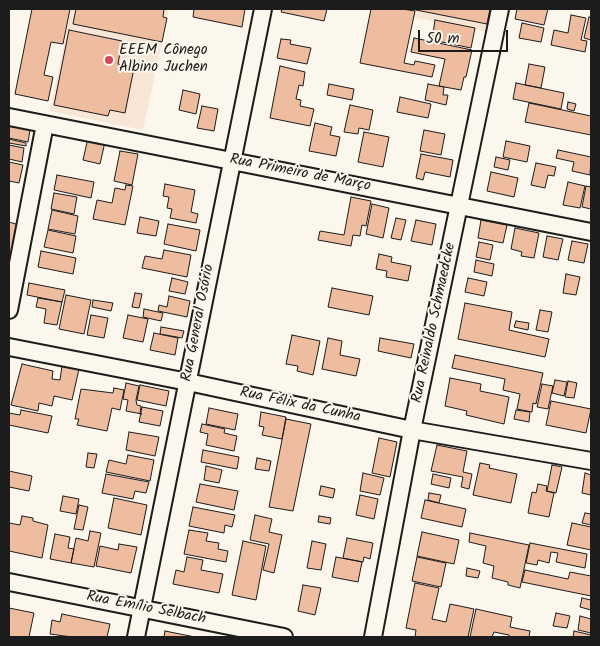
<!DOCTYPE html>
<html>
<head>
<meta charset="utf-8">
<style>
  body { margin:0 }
  #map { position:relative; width:600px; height:646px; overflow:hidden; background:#fbf7ec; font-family:Kalam,sans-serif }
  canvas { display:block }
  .frame { position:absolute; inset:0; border:10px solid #1c1c1c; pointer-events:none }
  .scale { position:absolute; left:418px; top:30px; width:90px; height:22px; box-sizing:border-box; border:2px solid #1c1c1c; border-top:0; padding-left:6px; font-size:15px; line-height:18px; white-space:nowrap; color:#1c1c1c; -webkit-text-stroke:4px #fbf7ec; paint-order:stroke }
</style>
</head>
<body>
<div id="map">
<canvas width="600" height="646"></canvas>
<div class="frame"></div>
<div class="scale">50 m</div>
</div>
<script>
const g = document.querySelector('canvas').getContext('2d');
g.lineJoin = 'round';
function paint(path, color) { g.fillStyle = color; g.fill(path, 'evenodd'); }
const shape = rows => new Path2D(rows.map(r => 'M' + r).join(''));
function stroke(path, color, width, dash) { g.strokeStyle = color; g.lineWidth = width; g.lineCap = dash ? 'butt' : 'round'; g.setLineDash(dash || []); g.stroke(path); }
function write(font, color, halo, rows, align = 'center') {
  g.font = font + ' Kalam,sans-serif'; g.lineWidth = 4; g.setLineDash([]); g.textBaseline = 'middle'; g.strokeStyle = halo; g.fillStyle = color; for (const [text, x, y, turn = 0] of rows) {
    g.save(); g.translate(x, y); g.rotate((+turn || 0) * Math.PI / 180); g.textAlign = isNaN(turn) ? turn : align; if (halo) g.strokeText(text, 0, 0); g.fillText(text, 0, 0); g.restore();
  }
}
paint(shape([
  [68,9,169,9,143,130,50,111,71,10],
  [407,9,497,9,492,33,406,16]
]), '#f7e5d5');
const building = shape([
  [32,9,70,9,63,44,51,42,44,75,53,77,48,101,15,94,32,9],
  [76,9,164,9,163,17,167,18,162,42,73,24,76,9],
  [194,9,245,9,242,27,193,17,194,9],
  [282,9,327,9,324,21,281,12,282,9],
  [371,9,402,9,415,11,404,63,414,65,415,61,435,65,432,77,360,63,371,9],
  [411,9,490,9,487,24,411,9],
  [517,9,548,9,544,25,515,19,517,9],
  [571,15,586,18,581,40,587,41,585,52,551,45,554,30,568,33,571,15],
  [589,17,591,18,591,40,584,38,589,17],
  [435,20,475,28,471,48,432,40,435,20],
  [522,23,544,28,541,42,519,38,522,23],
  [69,30,122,41,118,64,134,68,125,113,110,110,108,116,54,105,69,30],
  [414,38,472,50,466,77,464,77,461,90,439,86,445,59,411,52,414,38],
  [281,39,291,40,290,44,311,48,307,64,277,58,281,39],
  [529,64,545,67,541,88,525,85,529,64],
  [280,66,305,72,303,86,299,85,296,99,301,100,300,106,314,109,310,126,270,118,280,66],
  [516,83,564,93,561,109,513,99,516,83],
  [329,84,354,89,352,100,327,95,329,84],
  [428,84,444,87,443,95,448,95,446,105,425,100,428,84],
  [183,90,200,94,196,114,179,110,183,90],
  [400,97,431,104,428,118,397,112,400,97],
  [568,102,576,104,574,111,567,109,568,102],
  [529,103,591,116,591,135,525,122,529,103],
  [350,105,373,110,369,130,359,128,358,134,344,132,350,105],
  [202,106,218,109,214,131,197,128,202,106],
  [315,123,332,127,330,135,340,137,336,156,309,151,315,123],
  [9,126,30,130,28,142,9,138,9,126],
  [424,130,445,134,441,155,420,151,424,130],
  [364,132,389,137,383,167,358,162,364,132],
  [88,138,105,142,100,164,83,160,88,138],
  [9,139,26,143,26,146,9,143,9,139],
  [506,141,530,146,527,162,503,157,506,141],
  [9,145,24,148,22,162,9,159,9,145],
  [558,150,591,157,590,175,572,171,574,162,556,158,558,150],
  [120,151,138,154,132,185,114,181,120,151],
  [421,154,453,160,450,177,425,172,423,180,416,178,421,154],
  [496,157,510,160,508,170,494,167,496,157],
  [9,162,23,165,19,183,9,181,9,162],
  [536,163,556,167,554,176,548,175,545,188,531,185,536,163],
  [491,172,518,178,514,197,487,191,491,172],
  [57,175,94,182,91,198,54,190,57,175],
  [568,182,585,186,580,208,563,205,568,182],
  [165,184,195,190,191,212,198,214,196,223,170,218,172,209,167,208,169,197,163,196,165,184],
  [126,185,133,186,125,225,93,219,97,200,112,203,115,188,125,190,126,185],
  [586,186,591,187,591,209,582,207,586,186],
  [54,193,77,197,74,214,51,209,54,193],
  [351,197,371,201,366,226,362,225,360,236,353,235,351,246,318,240,320,231,344,235,351,197],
  [372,204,389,208,383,238,366,234,372,204],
  [52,210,78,216,75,234,48,229,52,210],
  [140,217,159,221,156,236,137,233,140,217],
  [396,218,406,220,401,240,391,238,396,218],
  [416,220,436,224,432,245,411,241,416,220],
  [481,220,507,225,503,243,478,238,481,220],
  [9,222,19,225,9,276,9,222],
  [168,224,200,230,196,251,164,244,168,224],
  [515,228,539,233,534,258,521,256,522,252,511,249,515,228],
  [48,230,76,236,73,253,44,247,48,230],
  [547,236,563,239,558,260,543,257,547,236],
  [572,241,588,244,584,263,568,260,572,241],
  [479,242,493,245,490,260,476,257,479,242],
  [164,250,191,255,187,277,142,268,145,256,162,259,164,250],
  [41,251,76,258,73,274,38,267,41,251],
  [379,254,392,257,391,262,411,266,408,281,386,277,387,271,376,269,379,254],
  [476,260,494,264,492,276,474,272,476,260],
  [566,274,580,277,576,295,563,293,566,274],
  [172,278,188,282,185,294,169,291,172,278],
  [468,278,487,282,484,296,465,292,468,278],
  [29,283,65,290,62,302,27,295,29,283],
  [332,288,373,296,369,315,328,307,332,288],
  [135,293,142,294,139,308,132,307,135,293],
  [66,295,91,300,84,334,59,329,66,295],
  [169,296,190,301,187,317,158,311,159,305,167,307,169,296],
  [38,298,62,302,57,325,44,323,46,309,36,307,38,298],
  [93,300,113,303,111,311,92,307,93,300],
  [465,303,512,312,509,330,549,339,545,357,458,339,465,303],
  [144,309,163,313,161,321,143,317,144,309],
  [540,310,552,312,548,332,536,330,540,310],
  [91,315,108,318,104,338,87,335,91,315],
  [128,315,148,319,143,342,123,338,128,315],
  [516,321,529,323,528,330,514,327,516,321],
  [161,327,184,331,182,338,160,334,161,327],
  [154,333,178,338,175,355,150,350,154,333],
  [292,335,320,341,313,375,297,371,298,366,286,364,292,335],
  [328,338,342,341,340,355,360,359,356,376,322,369,328,338],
  [380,338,414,344,411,358,378,351,380,338],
  [455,355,543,373,536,404,533,403,532,412,517,409,520,394,503,390,505,379,452,368,455,355],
  [22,364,53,371,52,379,60,380,62,366,79,369,72,400,54,396,52,406,39,403,38,411,11,405,22,364],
  [450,378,481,384,480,391,509,397,504,424,466,415,467,411,445,406,450,378],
  [555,380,567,382,564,396,552,393,555,380],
  [568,381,577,383,574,398,565,397,568,381],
  [126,383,139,386,136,400,137,405,141,406,140,414,142,414,126,411,128,400,123,399,126,383],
  [542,384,553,386,548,409,537,407,542,384],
  [140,385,169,391,166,406,137,400,140,385],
  [114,388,124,390,120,410,112,408,107,431,77,425,79,419,75,419,81,389,113,393,114,388],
  [551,401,591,409,586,433,546,425,551,401],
  [142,407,163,411,160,426,139,422,142,407],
  [209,408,238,414,235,430,206,424,209,408],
  [21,410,52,416,48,433,9,425,9,413,20,415,21,410],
  [516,410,530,412,529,422,514,419,516,410],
  [261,412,286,417,282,439,262,435,264,427,259,426,261,412],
  [286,419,311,424,293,511,269,507,286,419],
  [202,424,225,429,224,433,237,436,234,451,206,445,208,434,200,432,202,424],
  [129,432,159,437,155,456,126,450,129,432],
  [379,438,397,442,390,477,372,473,379,438],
  [437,445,467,451,463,472,472,474,469,489,461,487,463,477,431,471,437,445],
  [203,450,239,457,237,469,201,462,203,450],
  [88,453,97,454,94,468,86,467,88,453],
  [128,455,154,460,150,481,106,472,109,460,126,464,128,455],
  [257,458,271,461,269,471,255,469,257,458],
  [480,463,490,465,489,468,517,474,511,503,473,495,480,463],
  [552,465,562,467,556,493,547,491,552,465],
  [206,466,222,470,219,483,204,480,206,466],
  [9,471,32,476,29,491,9,487,9,471],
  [363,473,384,478,380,495,360,491,363,473],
  [585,473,591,475,591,495,582,493,585,473],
  [106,474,149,482,146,493,135,491,133,499,102,493,106,474],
  [433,474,451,478,449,488,431,484,433,474],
  [200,484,238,491,234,510,196,502,200,484],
  [538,484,547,486,546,491,554,493,549,517,528,513,532,492,536,493,538,484],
  [321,486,335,489,333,498,319,495,321,486],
  [429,493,441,495,439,503,428,500,429,493],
  [360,495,378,499,374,519,356,515,360,495],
  [63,496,79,499,76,514,60,511,63,496],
  [114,498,147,505,141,535,108,528,114,498],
  [425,500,466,509,462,527,421,518,425,500],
  [79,505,88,507,83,530,74,529,79,505],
  [193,507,235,515,232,527,225,525,224,533,189,526,193,507],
  [585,513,591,514,591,525,582,523,585,513],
  [255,515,272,519,269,532,282,535,274,573,263,570,269,544,250,540,255,515],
  [22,516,33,518,33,521,48,525,42,558,9,551,9,523,20,525,22,516],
  [319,516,331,518,330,524,318,522,319,516],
  [572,523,591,527,591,550,567,545,572,523],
  [189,530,208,533,206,541,219,543,218,549,228,551,226,562,184,554,189,530],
  [90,531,101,533,94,567,71,563,76,538,88,541,90,531],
  [422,532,459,540,454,564,417,556,422,532],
  [470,533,529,545,520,588,508,585,508,582,492,578,494,566,483,563,486,546,469,542,470,533],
  [55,534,70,537,68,548,74,549,71,563,50,559,55,534],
  [347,538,373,543,370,559,364,557,363,562,343,558,347,538],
  [243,541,266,546,256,600,232,595,243,541],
  [312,541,326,544,321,570,307,568,312,541],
  [530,543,587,554,585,568,556,562,558,553,551,552,549,563,538,560,537,565,526,563,530,543],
  [119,544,137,547,131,573,96,566,100,546,118,550,119,544],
  [187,557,203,560,201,570,223,574,219,593,173,584,176,570,184,572,187,557],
  [336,557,362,562,358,582,332,577,336,557],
  [417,557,446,563,441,587,412,581,417,557],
  [467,568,480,571,478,578,466,576,467,568],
  [525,570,568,579,570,572,591,576,591,596,522,582,525,570],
  [415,583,439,588,432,619,446,622,450,604,474,609,468,637,415,637,416,630,406,628,415,583],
  [303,585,321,588,315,615,298,611,303,585],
  [582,598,591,600,591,610,580,607,582,598],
  [9,608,34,613,29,637,9,637,9,608],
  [476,609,512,617,510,627,530,631,529,637,509,637,509,635,494,632,492,637,470,637,476,609],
  [556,613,570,616,567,628,553,626,556,613],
  [62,614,110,624,107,637,72,637,50,634,52,620,60,622,62,614],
  [580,616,591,619,591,633,578,630,580,616],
  [165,631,195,637,164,637,165,631],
  [574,631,591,635,591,637,573,637,574,631]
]);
paint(building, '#eebc9e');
stroke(building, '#1c1c1c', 1);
const minor = shape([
  [9,117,591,232],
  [9,310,45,124],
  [9,347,188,382,412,430,591,461],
  [9,582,284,637],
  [136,637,263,9],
  [373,637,412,430,500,9]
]);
stroke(minor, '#1c1c1c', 20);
stroke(minor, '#fbf7ec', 16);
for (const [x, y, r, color] of [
  [109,60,5,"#d1495b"]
]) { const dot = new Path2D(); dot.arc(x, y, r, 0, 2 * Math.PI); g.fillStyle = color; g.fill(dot); stroke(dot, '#fbf7ec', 2); }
write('15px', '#1c1c1c', '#fbf7ec', [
  ["EEEM Cônego",119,51],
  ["Albino Juchen",119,68]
], 'left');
write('15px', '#1c1c1c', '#fbf7ec', [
  ["Rua Primeiro de Março",300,174,11],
  ["Rua General Osório",199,323,-79],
  ["Rua Reinaldo Schmaedcke",435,323,-78],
  ["Rua Félix da Cunha",300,406,12],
  ["Rua Emílio Selbach",146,609,11]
]);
</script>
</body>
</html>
